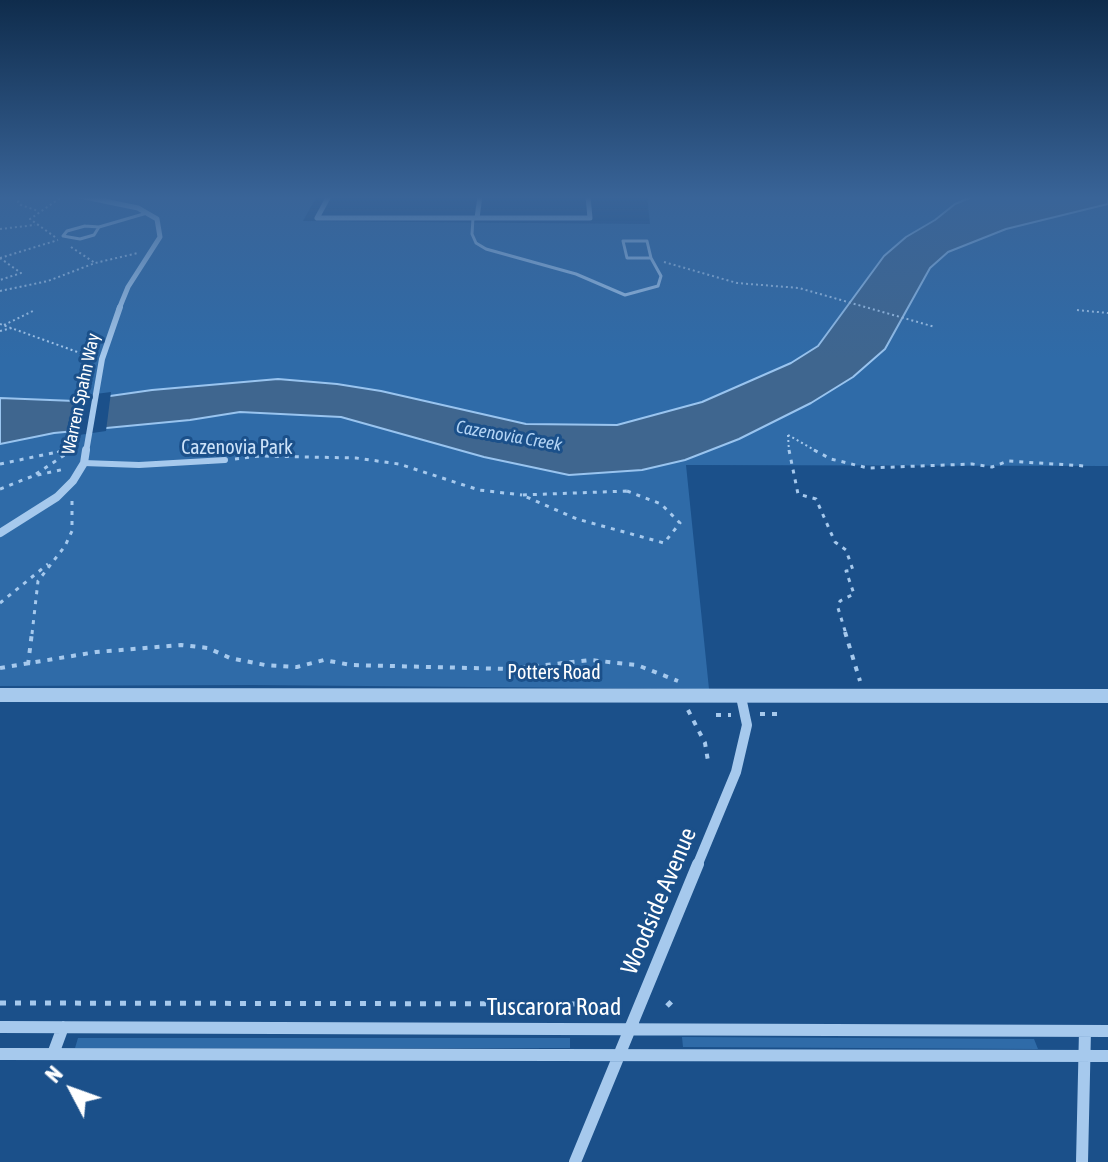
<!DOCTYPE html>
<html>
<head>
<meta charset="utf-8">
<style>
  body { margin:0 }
  #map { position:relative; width:1108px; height:1162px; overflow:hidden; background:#1b508a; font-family:"Asap Condensed",sans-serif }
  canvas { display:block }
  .north { position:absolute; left:32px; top:1050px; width:80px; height:80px; -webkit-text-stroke:6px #1b508a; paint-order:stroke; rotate:311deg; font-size:22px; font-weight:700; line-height:32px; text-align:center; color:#fff }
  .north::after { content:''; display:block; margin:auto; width:28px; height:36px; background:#fff; clip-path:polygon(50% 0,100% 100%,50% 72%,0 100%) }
</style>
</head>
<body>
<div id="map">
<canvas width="1108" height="1162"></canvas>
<div class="north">N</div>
</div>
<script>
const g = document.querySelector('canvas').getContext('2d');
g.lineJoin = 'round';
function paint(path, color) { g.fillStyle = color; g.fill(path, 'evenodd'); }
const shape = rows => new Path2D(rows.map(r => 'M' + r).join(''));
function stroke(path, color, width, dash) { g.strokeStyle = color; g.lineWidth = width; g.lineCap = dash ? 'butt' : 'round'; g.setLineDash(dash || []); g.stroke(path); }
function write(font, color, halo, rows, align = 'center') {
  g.font = font + ' "Asap Condensed",sans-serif'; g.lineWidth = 6; g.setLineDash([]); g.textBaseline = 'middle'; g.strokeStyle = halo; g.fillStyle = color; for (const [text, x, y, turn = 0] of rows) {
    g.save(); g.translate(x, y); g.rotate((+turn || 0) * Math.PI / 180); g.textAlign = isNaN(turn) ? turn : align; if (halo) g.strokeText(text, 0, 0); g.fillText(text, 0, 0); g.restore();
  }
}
paint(shape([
  [0,196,317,196,303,221,650,224,647,196,1108,197,1108,466,686,465,709,689,251,685,0,686],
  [682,1037,1034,1039,1038,1049,683,1047],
  [78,1038,570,1038,570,1048,75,1048]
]), '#2f6ba8');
const water = shape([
  [974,196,1108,196,1108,204,1006,229,948,252,930,268,885,349,853,377,811,403,739,439,685,460,642,470,569,475,484,457,341,417,240,412,190,420,54,433,0,444,0,398,75,401,152,390,278,379,337,384,381,391,526,424,617,425,702,402,791,363,818,346,884,256,906,237,935,220,955,204,974,196]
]);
paint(water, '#3f668f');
stroke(water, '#99c4ef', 2);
paint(shape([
  [111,392,106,431,72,436,80,396]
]), '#1b508a');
stroke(shape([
  [21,196,18,202,21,205,38,211],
  [0,229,35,225],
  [55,237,30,219,63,196],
  [71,247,95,263],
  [0,258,58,240],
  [0,258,21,273,0,280],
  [664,262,737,283,799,288,935,327],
  [0,291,48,281,95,263,138,253],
  [1077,310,1108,313],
  [0,324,94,358],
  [4,325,33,311],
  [0,331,12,328],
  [788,435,818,452],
  [788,435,789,452],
  [57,452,74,448],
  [69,452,73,449]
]), '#a6c9ed', 2, [2, 3]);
stroke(shape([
  [789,450,798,494,816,499,835,542,846,550,853,570,846,571,854,594,840,601,838,608,846,634],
  [814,450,831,459,868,468,972,464,992,467,1008,461,1085,466],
  [235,459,260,456,356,458,399,464,479,490,522,495],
  [0,464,67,450],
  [36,474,72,450],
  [0,489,33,476,65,469],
  [627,491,661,504,680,523,664,543,577,519,522,495,627,491],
  [0,603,48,564],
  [32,634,38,581,65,546,72,531,72,500]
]), '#a6c9ed', 3, [4, 6]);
stroke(shape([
  [845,632,860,681],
  [28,665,32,632],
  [0,668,96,652,181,645,208,648,230,658,265,665,297,667,324,660,351,665,510,669,590,660,637,665,678,681],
  [688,710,705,743,708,761],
  [760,714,780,714],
  [716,715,731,715]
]), '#a6c9ed', 4, [5, 7]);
stroke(shape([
  [0,1003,612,1004,620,1012],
  [667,1006,673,1000]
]), '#a6c9ed', 5, [6, 9]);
stroke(shape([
  [473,218,472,234,476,243,486,249,576,274,625,295,658,286,661,276,651,258],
  [85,226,99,227,94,235,80,239,63,236,67,231,85,226],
  [99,227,147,213],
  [623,241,647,241,651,258,627,258,623,241]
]), '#a6c9ed', 3);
stroke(shape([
  [84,463,139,465,225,460]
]), '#a6c9ed', 6);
stroke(shape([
  [80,196,138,208,157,219,160,237,128,287,119,309],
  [329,196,317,218,590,218,588,196],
  [477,218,480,196]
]), '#a6c9ed', 5);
stroke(shape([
  [86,452,102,359,120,307]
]), '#a6c9ed', 6);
stroke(shape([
  [0,533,57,497,73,481,84,463,86,450]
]), '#a6c9ed', 8);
stroke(shape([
  [697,866,736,772,747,725,741,697]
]), '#a6c9ed', 10);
stroke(shape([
  [0,1027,1108,1031],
  [0,1054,1108,1056],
  [53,1054,63,1027],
  [575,1162,698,864],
  [1082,1162,1085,1031]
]), '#a6c9ed', 12);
paint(shape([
  [0,688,1108,689,1108,703,0,702,0,688]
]), '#a6c9ed');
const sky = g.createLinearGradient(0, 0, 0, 359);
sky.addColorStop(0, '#0f2c4c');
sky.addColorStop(0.55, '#396498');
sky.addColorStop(1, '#39649800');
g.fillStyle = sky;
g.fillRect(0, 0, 1108, 359);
write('18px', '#fff', '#1b508a', [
  ["Warren Spahn Way",81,394,-78]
]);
write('italic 18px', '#b2d3f4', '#1b508a', [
  ["Cazenovia Creek",509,436,10]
]);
write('20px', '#cce2f9', '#1b508a', [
  ["Cazenovia Park",237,448]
]);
write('20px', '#fff', '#1b508a', [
  ["Potters Road",554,673]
]);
write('24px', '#fff', '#1b508a', [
  ["Woodside Avenue",659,901,-67],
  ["Tuscarora Road",554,1007]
]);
</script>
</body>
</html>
